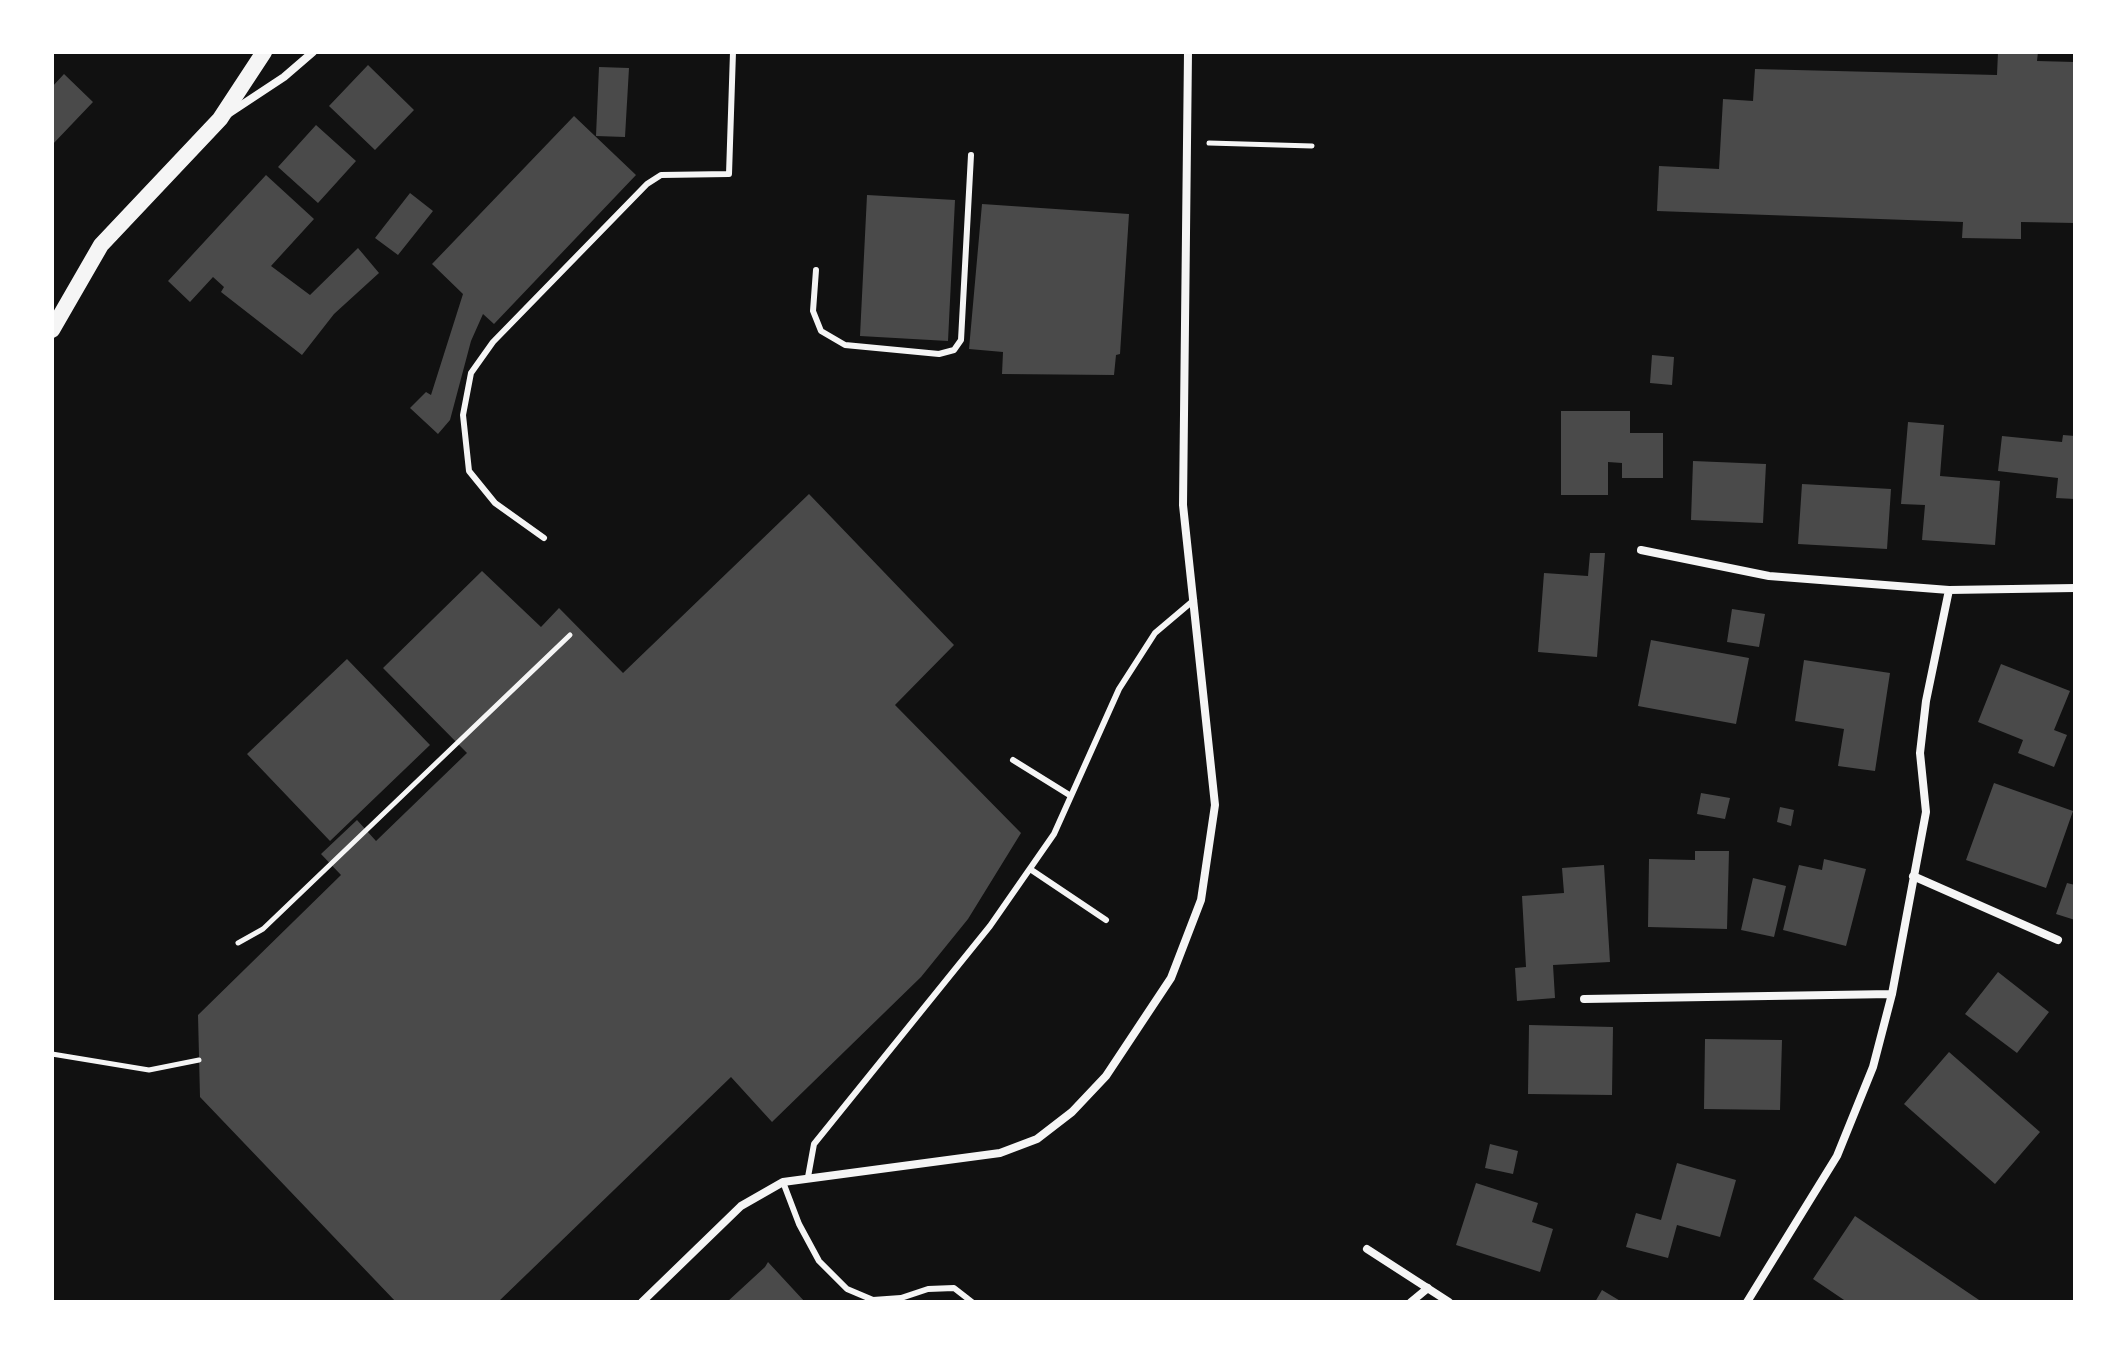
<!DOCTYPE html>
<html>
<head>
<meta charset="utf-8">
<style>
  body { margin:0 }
  #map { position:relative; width:2127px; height:1354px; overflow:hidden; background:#111; font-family:Jost,sans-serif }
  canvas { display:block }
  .frame { position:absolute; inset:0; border:54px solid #fff; pointer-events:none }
</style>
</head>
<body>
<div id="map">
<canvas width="2127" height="1354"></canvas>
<div class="frame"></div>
</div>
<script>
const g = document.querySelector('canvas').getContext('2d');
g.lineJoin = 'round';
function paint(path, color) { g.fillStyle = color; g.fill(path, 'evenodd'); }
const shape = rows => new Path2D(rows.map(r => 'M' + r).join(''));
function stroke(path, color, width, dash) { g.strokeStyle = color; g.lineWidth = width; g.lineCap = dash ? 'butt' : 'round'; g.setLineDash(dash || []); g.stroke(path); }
paint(shape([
  [1998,52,2038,52,2037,61,2075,62,2075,223,2021,222,2021,239,1962,238,1963,222,1657,211,1659,166,1719,169,1723,99,1753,101,1755,69,1997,75],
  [368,65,414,110,375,150,329,106],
  [599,67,629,68,625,137,596,136],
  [64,74,93,102,52,145,52,87],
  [574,116,636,175,494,324,483,314,471,341,450,420,438,434,410,408,426,392,431,395,463,294,432,264],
  [316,125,356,161,318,203,278,167],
  [266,175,314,219,271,266,310,295,358,248,379,273,334,314,302,355,221,292,224,287,213,277,190,302,168,281],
  [410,193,433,211,398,255,375,238],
  [867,195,955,200,948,341,860,336],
  [982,204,1129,214,1120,354,1116,355,1114,375,1002,374,1003,352,969,349],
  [1652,355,1674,357,1672,385,1650,383],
  [1561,411,1630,411,1630,433,1663,433,1663,478,1622,478,1622,463,1608,462,1608,495,1561,495],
  [1908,422,1944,425,1940,476,2000,481,1995,545,1922,540,1925,505,1901,504],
  [2063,435,2075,436,2075,499,2056,498,2058,478,1998,471,2002,436,2062,442],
  [1693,461,1766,464,1763,523,1691,520],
  [1802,484,1891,489,1887,549,1798,544],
  [809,494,954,645,895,705,1021,833,968,919,921,977,772,1122,731,1077,498,1302,396,1302,200,1097,198,1015,341,875,321,854,357,820,376,841,467,753,383,668,482,571,541,627,559,608,623,673],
  [1590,553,1605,553,1597,657,1538,652,1544,573,1588,576],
  [1732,609,1765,614,1759,647,1727,642],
  [1651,640,1749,658,1736,724,1638,706],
  [347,659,430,745,330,841,247,754],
  [1804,660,1890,673,1875,771,1838,766,1844,729,1795,721],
  [2001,664,2070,691,2054,730,2067,735,2054,767,2018,753,2023,740,1978,722],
  [1994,783,2073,811,2046,888,1966,860],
  [1701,793,1730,798,1725,819,1697,814],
  [1780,807,1794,810,1791,826,1777,822],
  [1695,851,1729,851,1727,929,1648,927,1649,859,1695,860],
  [1824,859,1866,869,1846,946,1783,930,1799,865,1822,870],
  [1604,865,1610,962,1553,965,1555,998,1517,1001,1515,968,1526,967,1522,896,1564,893,1562,868],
  [1753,878,1786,886,1774,937,1741,930],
  [2067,883,2075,885,2075,920,2056,914],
  [1998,972,2049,1012,2017,1053,1965,1014],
  [1529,1025,1613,1027,1612,1095,1528,1094],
  [1705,1039,1782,1040,1780,1110,1704,1109],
  [1949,1052,2040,1132,1995,1184,1904,1104],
  [1490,1144,1518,1151,1513,1174,1485,1168],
  [1677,1163,1736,1180,1720,1237,1677,1225,1668,1258,1626,1247,1636,1213,1661,1220],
  [1476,1183,1538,1203,1532,1222,1553,1229,1540,1272,1456,1245],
  [1855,1216,1982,1302,1847,1302,1813,1279],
  [768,1262,805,1302,727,1302,765,1267],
  [1602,1290,1622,1302,1595,1302]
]), '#4a4a4a');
stroke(shape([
  [1209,143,1312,146],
  [238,943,263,929,570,635],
  [52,1054,149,1070,199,1060]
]), '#f5f5f5', 5);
stroke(shape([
  [816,270,813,311,821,331,845,345,939,354,954,350,961,340,971,155],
  [544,538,495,503,469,471,463,415,471,373,493,342,647,184,661,175,729,174,733,52],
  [1013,760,1071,796],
  [1030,869,1106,920],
  [808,1177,814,1144,990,926,1054,834,1119,689,1155,633,1194,600],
  [783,1182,799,1224,819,1261,847,1289,873,1300,901,1298,928,1289,954,1288,972,1302]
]), '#f5f5f5', 6);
stroke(shape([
  [228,114,284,77,313,52],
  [1641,550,1769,576,1949,590,2075,588],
  [1913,876,2058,940],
  [1584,999,1892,994],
  [1367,1249,1449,1302],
  [642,1302,741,1206,783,1182,1000,1153,1037,1139,1072,1112,1106,1076,1171,978,1201,900,1215,805,1183,505,1188,52],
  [1411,1302,1428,1288],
  [1747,1302,1837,1156,1873,1067,1892,994,1926,812,1920,753,1926,701,1949,590]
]), '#f5f5f5', 8);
stroke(shape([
  [52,330,101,245,220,119,264,52]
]), '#f5f5f5', 16);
</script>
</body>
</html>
